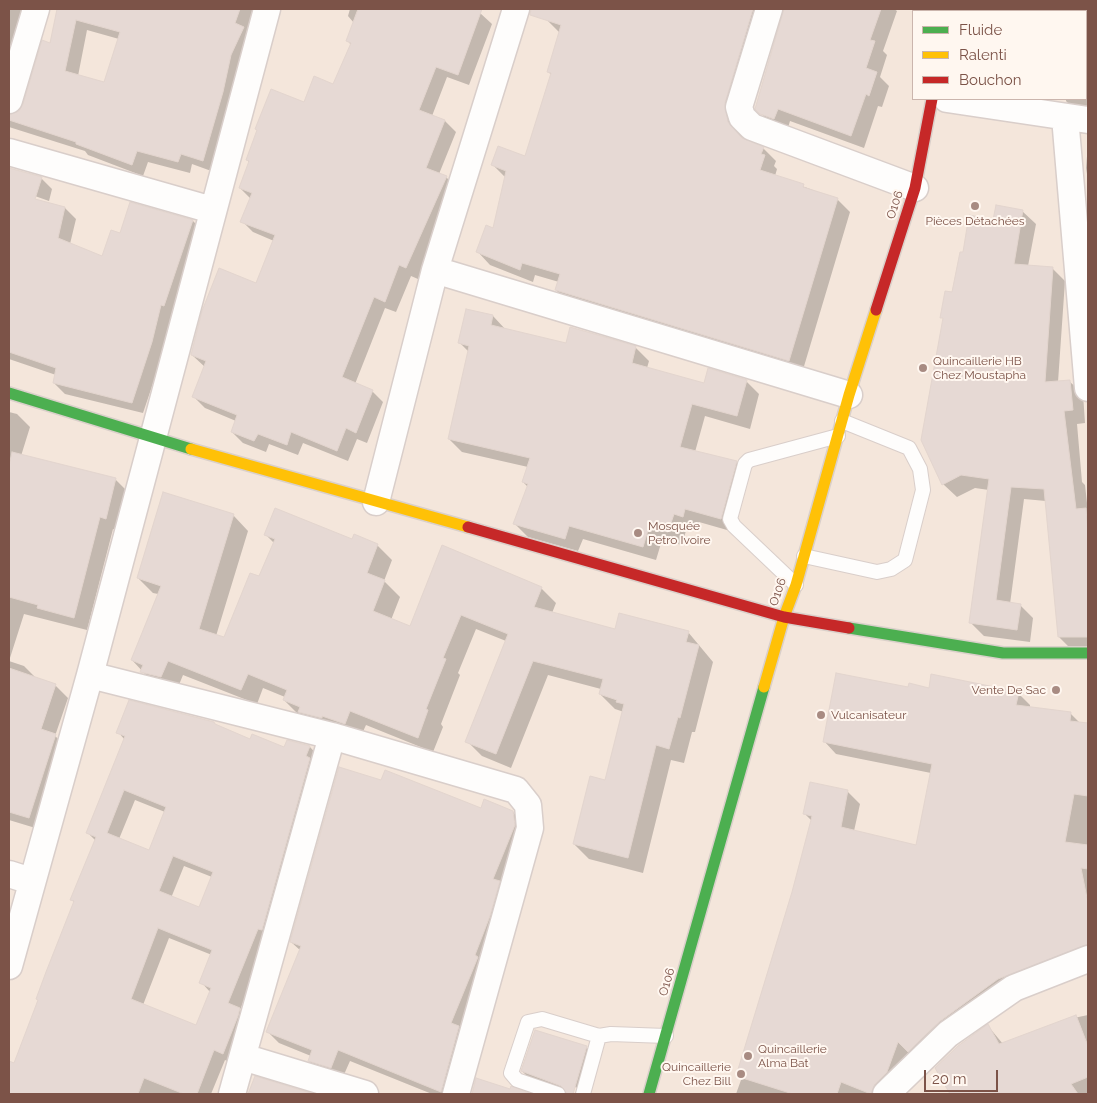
<!DOCTYPE html>
<html>
<head>
<meta charset="utf-8">
<style>
  body { margin:0 }
  #map { position:relative; width:1097px; height:1103px; overflow:hidden; background:#f9f3ed; font-family:Raleway,sans-serif }
  canvas { display:block }
  .frame { position:absolute; inset:0; border:10px solid #7c5348; pointer-events:none }
  .legend { position:absolute; left:912px; top:10px; width:175px; height:90px; box-sizing:border-box; background:#fff7f0; border:1px solid #cbb5ad; margin:0; padding:6px 9px; list-style:none; font-size:15px; color:#7c5348 }
  .legend li { display:flex; align-items:center; gap:10px; height:25px }
  .legend b { width:25px; border:1px solid #cbb5ad }
  .scale { position:absolute; left:924px; top:1070px; width:74px; height:22px; box-sizing:border-box; border:2px solid #7c5348; border-top:0; padding-left:6px; font-size:15px; line-height:18px; white-space:nowrap; color:#7c5348; -webkit-text-stroke:4px #fff7f0; paint-order:stroke }
</style>
</head>
<body>
<div id="map">
<canvas width="1097" height="1103"></canvas>
<div class="frame"></div>
<ul class="legend">
<li><b style="height:6px;background:#4caf50"></b>Fluide</li>
<li><b style="height:6px;background:#ffc107"></b>Ralenti</li>
<li><b style="height:6px;background:#c62828"></b>Bouchon</li>
</ul>
<div class="scale">20 m</div>
</div>
<script>
const g = document.querySelector('canvas').getContext('2d');
g.lineJoin = 'round';
function paint(path, color) { g.fillStyle = color; g.fill(path, 'evenodd'); }
const shape = rows => new Path2D(rows.map(r => 'M' + r).join(''));
function stroke(path, color, width, dash) { g.strokeStyle = color; g.lineWidth = width; g.lineCap = dash ? 'butt' : 'round'; g.setLineDash(dash || []); g.stroke(path); }
function write(font, color, halo, rows, align = 'center') {
  g.font = font + ' Raleway,sans-serif'; g.lineWidth = 4; g.setLineDash([]); g.textBaseline = 'middle'; g.strokeStyle = halo; g.fillStyle = color; for (const [text, x, y, turn = 0] of rows) {
    g.save(); g.translate(x, y); g.rotate((+turn || 0) * Math.PI / 180); g.textAlign = isNaN(turn) ? turn : align; if (halo) g.strokeText(text, 0, 0); g.fillText(text, 0, 0); g.restore();
  }
}
paint(shape([
  [9,9,1088,9,1088,1094,9,1094],
  [913,11,1086,11,1086,99,913,99]
]), '#f4e6db');
paint(shape([
  [9,9,29,9,9,101],
  [58,9,256,9,247,32,254,39,214,172,192,164,190,173,148,162,143,176,88,155,85,151,9,127,9,116,20,112,50,44],
  [87,30,119,39,104,83,78,76],
  [350,9,403,9,425,18,427,9,469,9,480,13,492,24,469,85,447,77,432,116,445,121,456,132,439,174,446,177,457,188,418,279,411,276,396,312,385,308,355,384,372,391,383,402,367,443,357,439,348,461,303,443,298,455,269,444,266,452,243,443,232,432,236,421,205,408,194,397,205,367,192,355,256,284,274,241,253,232,242,221,251,199,240,188,250,163,247,160,305,104,334,86,351,45,347,40,354,23,348,16],
  [550,9,775,9,737,125,743,139,763,148,776,161,774,166,777,169,775,176,837,199,850,212,802,373,569,303,556,290,559,282,535,275,533,282,490,265,478,252,494,230,506,178,493,165,526,158,552,75,548,72,560,33,547,20],
  [785,9,894,9,897,11,883,51,887,55,880,77,889,86,882,107,878,106,864,148,790,121,787,131,774,127,757,109],
  [1072,9,1088,9,1088,115,1078,113,1066,101,1066,99,1086,99,1086,11,1071,11],
  [1088,144,1088,180,1086,168],
  [9,169,41,178,52,189,49,201,18,190,9,213],
  [21,197,65,208,76,219,70,244,103,257,121,234,130,204,193,221,204,232,143,413,65,394,54,383,56,375,9,359,9,247],
  [1022,211,1036,224,1028,266,1052,268,1065,281,1058,382,1069,381,1083,394,1085,423,1077,424,1082,482,1085,485,1088,512,1088,650,1072,650,1059,637,1046,501,1024,499,1010,604,1020,605,1033,618,1030,642,984,636,970,622,989,490,975,488,957,497,943,484,944,320,942,317,953,294,964,254,994,221],
  [493,316,506,330,567,344,635,347,649,361,647,368,704,385,746,381,759,394,750,429,705,416,695,452,736,462,749,476,734,532,699,522,697,529,687,527,682,545,662,540,656,560,583,539,578,551,528,537,515,524,528,487,523,482,528,467,462,452,449,439,469,352,460,343],
  [9,412,17,414,30,427,21,456,115,479,128,492,119,531,113,529,87,630,24,614,9,661,24,666,37,679,55,685,68,698,55,736,68,748,42,830,9,820],
  [233,515,248,531,216,636,225,639,260,578,274,543,266,535,353,540,377,545,392,560,384,581,400,597,391,620,410,628,541,588,556,603,552,613,616,630,688,632,713,662,695,732,692,732,684,763,671,760,643,873,589,859,574,844,606,781,624,712,615,709,600,694,601,689,548,675,511,768,482,756,467,741,506,641,476,629,458,673,460,675,441,724,443,727,433,752,366,725,360,738,299,715,284,700,285,697,263,688,257,704,183,675,176,692,157,687,132,660,158,594,153,593,138,578],
  [909,689,1018,693,1030,705,1030,708,1070,713,1080,723,1088,725,1088,960,1021,986,889,1094,736,1094,741,1080,737,1076,793,893,812,821,805,814,847,791,860,804,854,831,917,846,931,773,836,754,824,741],
  [217,727,251,740,285,748,288,742,310,747,320,758,269,939,240,1010,250,1020,234,1064,225,1060,211,1094,9,1094,10,1063,15,1064,75,903,72,900,95,840,88,833,125,740,118,732],
  [135,800,165,812,150,852,119,839],
  [184,866,212,877,199,909,171,898],
  [169,938,212,955,201,982,211,993,197,1027,143,1005],
  [482,809,513,812,524,824,455,1094,432,1094,350,1061,342,1079,320,1072,309,1061,311,1056,279,1043,268,1032,301,951,291,942],
  [1088,1015,1088,1094,951,1094,936,1068,988,1026,1003,1044,1069,1019],
  [586,1047,597,1058,588,1091,565,1084,562,1093,533,1082,522,1071],
  [256,1078,313,1094,249,1094],
  [477,1080,511,1090,512,1088,529,1094,472,1094]
]), '#0003');
const building = shape([
  [57,9,240,9,235,23,244,27,231,55,223,92,203,161,181,154,178,162,137,151,132,165,76,144,76,142,9,120,9,115,19,111,23,104,42,40,50,43,57,9],
  [76,20,120,32,104,82,65,71,76,20],
  [358,9,482,9,458,75,436,67,419,110,445,120,426,168,447,176,406,268,399,265,385,302,374,297,342,377,373,390,356,433,346,428,337,451,291,432,287,445,258,434,254,441,231,432,237,415,192,397,206,361,191,355,202,311,219,268,256,283,275,235,240,222,252,193,239,188,249,161,246,160,257,130,255,129,271,89,304,102,314,76,333,84,351,43,346,41,358,9],
  [531,9,753,9,725,103,728,122,742,138,764,147,761,154,765,155,760,170,804,184,803,187,838,198,789,361,555,290,560,274,522,263,520,270,476,252,486,225,493,228,506,171,491,165,498,146,525,156,551,73,547,72,561,25,530,15,531,9],
  [784,9,881,9,870,40,875,41,866,68,877,72,869,96,866,94,851,136,778,109,774,119,760,114,755,109,784,9],
  [9,168,42,177,35,199,65,207,58,238,102,256,111,230,120,233,130,202,193,220,164,306,161,305,152,342,132,403,53,383,56,368,9,352,9,168],
  [996,205,1023,210,1014,264,1053,267,1045,382,1070,380,1073,410,1064,411,1076,509,1086,508,1088,534,1088,637,1058,637,1044,489,1011,487,996,600,1021,604,1017,630,969,623,989,479,961,475,942,485,921,440,943,318,940,318,945,291,952,292,960,252,963,252,969,215,993,220,996,205],
  [466,309,493,315,491,325,566,343,570,327,636,346,632,363,704,383,708,368,747,380,737,416,692,404,680,447,737,461,721,519,685,509,683,517,674,514,668,532,649,527,643,547,569,526,565,539,513,524,528,484,522,482,530,458,448,439,469,346,458,343,466,309],
  [12,452,116,478,106,519,100,517,74,618,37,608,38,605,9,597,9,466,12,452],
  [163,492,234,514,199,629,224,637,250,573,259,576,275,539,264,535,275,508,352,539,354,534,378,544,367,573,385,580,373,611,410,626,442,545,542,587,534,607,615,629,619,613,689,631,686,642,699,645,680,718,678,717,669,749,656,745,628,858,573,844,590,776,605,780,624,704,616,702,617,700,599,694,603,679,533,661,496,754,465,742,508,634,461,615,443,658,446,659,426,709,428,710,418,738,350,711,345,724,322,716,322,718,298,712,300,707,283,700,287,690,248,674,241,690,168,661,161,677,140,672,143,665,131,660,161,586,137,578,163,492],
  [9,668,56,684,41,729,56,734,29,818,9,812,9,668],
  [836,673,908,687,909,683,929,688,931,674,1019,692,1016,705,1071,712,1070,721,1088,723,1088,796,1074,794,1065,842,1088,845,1088,869,1081,868,1088,903,1088,944,998,979,939,1022,908,1052,898,1042,887,1072,875,1084,871,1094,841,1082,837,1094,793,1094,736,1076,792,892,812,816,803,814,810,782,848,790,841,827,916,845,932,764,823,742,836,673],
  [129,700,214,722,215,724,250,739,252,734,284,747,287,740,310,746,306,756,310,758,262,930,258,929,228,1003,240,1008,238,1016,223,1054,214,1050,197,1094,184,1094,144,1078,138,1094,9,1094,9,1061,14,1063,38,1000,36,999,46,972,74,901,70,900,96,837,86,833,125,736,116,733,129,700],
  [124,790,166,807,149,850,107,833,124,790],
  [173,856,213,872,199,907,159,891,173,856],
  [158,928,212,950,199,983,211,988,196,1025,131,999,158,928],
  [339,767,381,780,385,770,481,808,484,799,513,811,515,825,493,879,500,881,490,916,475,955,478,957,451,1023,459,1026,441,1092,338,1050,331,1068,308,1061,312,1050,266,1032,301,946,290,942,339,767],
  [1076,1015,1088,1046,1088,1077,1071,1084,1078,1094,950,1094,935,1068,958,1046,988,1024,999,1044,1076,1015],
  [535,1030,587,1046,573,1094,567,1094,561,1086,521,1071,535,1030],
  [255,1076,314,1094,248,1094,255,1076],
  [476,1078,510,1089,511,1086,532,1094,472,1094,476,1078]
]);
paint(building, '#e6d9d4');
stroke(building, '#e3d5ce', 1);
const lane = shape([
  [804,556,877,572,891,569,905,560,923,490,920,469,909,448,842,421],
  [796,585,734,526,730,519,745,464,749,460,838,436],
  [558,1094,517,1080,511,1073,528,1022,542,1019,599,1036],
  [583,1094,599,1036,611,1034,666,1036]
]);
const street = shape([
  [769,9,739,107,742,117,752,127,915,188],
  [947,99,1088,120],
  [9,100,36,9],
  [1065,117,1088,388],
  [9,152,212,210],
  [435,270,849,395],
  [376,502,435,270,516,9],
  [90,675,332,736,516,790,528,805,530,828,456,1094],
  [9,874,31,881],
  [9,966,90,675,267,9],
  [243,1057,365,1094],
  [232,1094,332,736],
  [886,1094,948,1034,1014,988,1088,959]
]);
const fast = shape([
  [9,393,191,449],
  [849,628,1003,653,1088,653],
  [649,1094,764,687]
]);
const slow = shape([
  [191,449,468,527],
  [764,687,784,617,796,585,849,395,876,310]
]);
const jam = shape([
  [956,11,957,9],
  [876,310,915,188,932,99],
  [468,527,784,617,849,628]
]);
stroke(lane, '#d9ceca', 16);
stroke(street, '#d9ceca', 29);
stroke(fast, '#dad0ca', 14);
stroke(slow, '#dad0ca', 14);
stroke(jam, '#dad0ca', 14);
stroke(lane, '#fefdfc', 14);
stroke(street, '#fefdfc', 26);
stroke(fast, '#4caf50', 11);
stroke(slow, '#ffc107', 11);
stroke(jam, '#c62828', 11);
for (const [x, y, r, color] of [
  [975,206,5,"#a88b82"],
  [923,368,5,"#a88b82"],
  [638,533,5,"#a88b82"],
  [1056,690,5,"#a88b82"],
  [821,715,5,"#a88b82"],
  [748,1056,5,"#a88b82"],
  [741,1074,5,"#a88b82"]
]) { const dot = new Path2D(); dot.arc(x, y, r, 0, 2 * Math.PI); g.fillStyle = color; g.fill(dot); stroke(dot, '#fff7f0', 2); }
write('12px', '#7c5348', '#fff7f0', [
  ["O106",895,205,-72],
  ["O106",778,592,-71],
  ["O106",667,982,-74]
]);
write('12px', '#7c5348', '#fff7f0', [
  ["Pièces Détachées",975,221,"center"],
  ["Quincaillerie HB",933,361],
  ["Chez Moustapha",933,375],
  ["Mosquée",648,526],
  ["Petro Ivoire",648,540],
  ["Vente De Sac",1046,690,"right"],
  ["Vulcanisateur",831,715],
  ["Quincaillerie",758,1049],
  ["Alma Bat",758,1063],
  ["Quincaillerie",731,1067,"right"],
  ["Chez Bill",731,1081,"right"]
], 'left');
</script>
</body>
</html>
